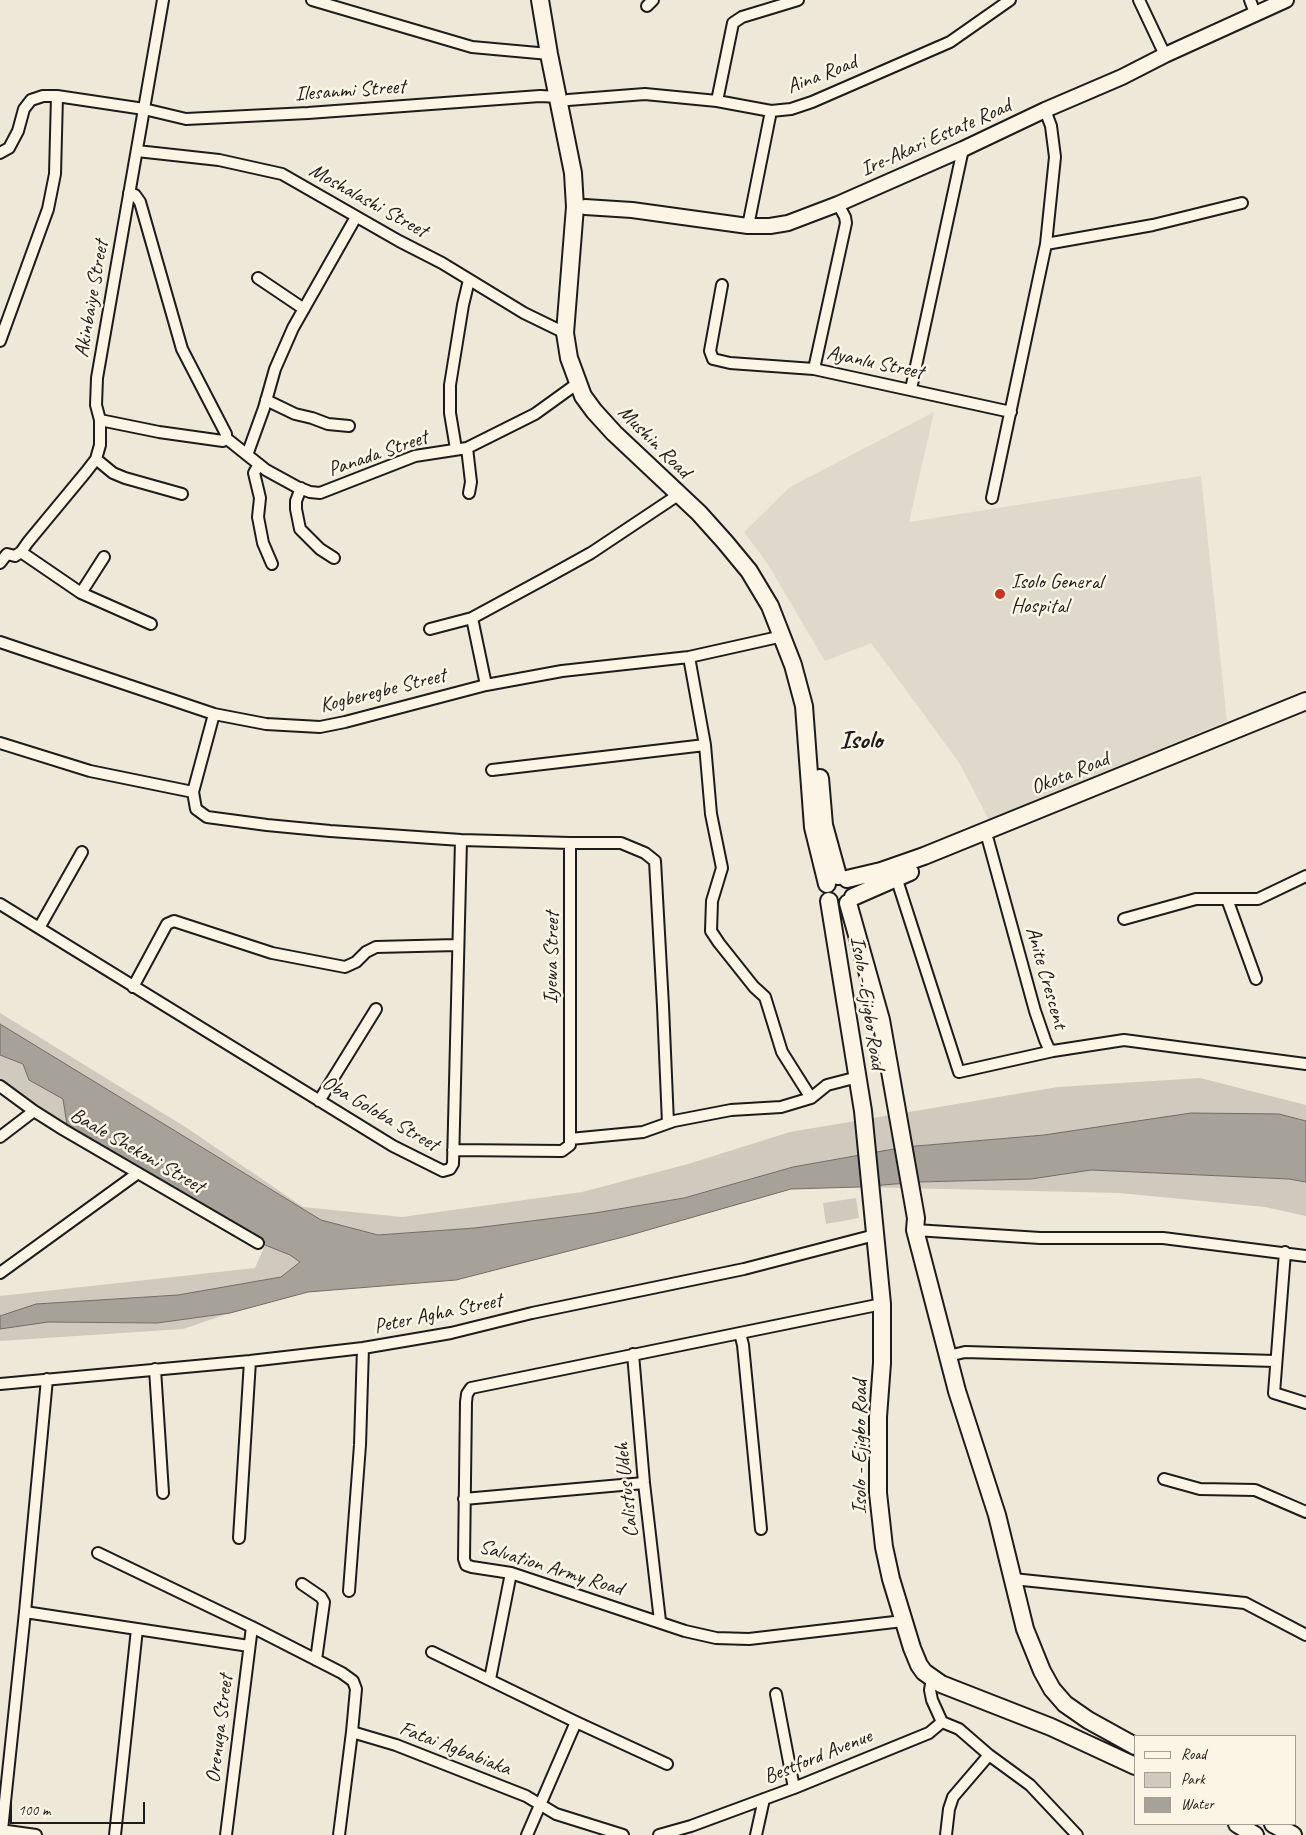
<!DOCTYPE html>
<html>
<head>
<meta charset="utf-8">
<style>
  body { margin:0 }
  #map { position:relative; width:1306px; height:1835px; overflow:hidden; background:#eee8d9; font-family:Caveat,sans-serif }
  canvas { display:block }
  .legend { position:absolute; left:1134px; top:1735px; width:162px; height:90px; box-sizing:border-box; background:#fcf5e5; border:1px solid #a29e95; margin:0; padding:6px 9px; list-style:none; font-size:15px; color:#1c1c1c }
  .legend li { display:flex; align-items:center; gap:10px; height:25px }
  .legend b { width:25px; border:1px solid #a29e95 }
  .scale { position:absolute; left:10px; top:1802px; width:135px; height:22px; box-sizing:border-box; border:2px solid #1c1c1c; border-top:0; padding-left:6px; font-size:15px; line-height:18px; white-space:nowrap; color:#1c1c1c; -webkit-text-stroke:4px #fcf5e5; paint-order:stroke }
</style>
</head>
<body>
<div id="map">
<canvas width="1306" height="1835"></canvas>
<ul class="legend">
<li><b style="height:6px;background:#fcf5e5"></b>Road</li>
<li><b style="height:14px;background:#cfcabd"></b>Park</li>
<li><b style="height:14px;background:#a7a299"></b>Water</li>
</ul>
<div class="scale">100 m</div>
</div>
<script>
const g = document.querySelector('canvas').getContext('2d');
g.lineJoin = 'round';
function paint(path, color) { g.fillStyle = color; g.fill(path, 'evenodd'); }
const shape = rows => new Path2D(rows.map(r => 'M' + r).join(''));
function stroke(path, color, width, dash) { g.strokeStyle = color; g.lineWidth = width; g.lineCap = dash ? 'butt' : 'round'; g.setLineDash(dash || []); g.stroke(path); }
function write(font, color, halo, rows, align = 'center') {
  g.font = font + ' Caveat,sans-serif'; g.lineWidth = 5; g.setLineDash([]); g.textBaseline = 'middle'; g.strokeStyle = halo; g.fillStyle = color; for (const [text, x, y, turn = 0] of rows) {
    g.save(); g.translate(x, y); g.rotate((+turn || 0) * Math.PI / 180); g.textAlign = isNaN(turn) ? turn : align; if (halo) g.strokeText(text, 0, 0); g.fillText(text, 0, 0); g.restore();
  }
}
paint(shape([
  [934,412,909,522,1201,476,1227,721,989,820,960,764,898,679,871,643,825,661,767,563,744,532,790,487]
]), '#ded9cb');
paint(shape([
  [0,1013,187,1128,303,1207,402,1217,582,1192,688,1164,790,1132,1058,1087,1200,1078,1306,1105,1306,1121,1279,1114,905,1147,793,1167,684,1198,595,1213,475,1228,378,1235,321,1221,0,1026],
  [0,1055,24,1064,29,1080,64,1099,68,1131,0,1089],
  [1091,1170,1289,1179,1306,1182,1306,1216,1265,1207,1119,1193,859,1187,919,1182,1031,1179],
  [856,1198,859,1218,826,1224,823,1203],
  [265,1245,290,1255,300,1262,281,1277,178,1295,36,1304,0,1316,0,1296,255,1268],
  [230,1313,183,1329,0,1341,0,1329,48,1322,157,1323]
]), '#cfcabd');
const water = shape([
  [0,1024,321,1220,378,1235,475,1228,595,1213,684,1198,793,1167,905,1147,1044,1135,1191,1113,1279,1114,1306,1121,1306,1182,1289,1179,1091,1170,1031,1179,919,1182,859,1187,791,1189,627,1236,456,1280,308,1292,230,1313,157,1323,48,1322,0,1329,0,1316,36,1304,178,1295,281,1277,300,1262,290,1255,265,1245,235,1223,68,1131,63,1099,29,1080,23,1064,0,1055,0,1024]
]);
paint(water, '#a7a299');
stroke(water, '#6f6c67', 1);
const minor = shape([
  [312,0,472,47,549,54],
  [1139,0,1165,55],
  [1250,0,1255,13],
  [647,6,653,0],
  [568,100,645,94,717,101,771,111,791,109,812,102,950,42,1010,0],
  [717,101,733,23,742,17,798,0],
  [137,151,219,160,282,174,399,241,442,263,524,313,565,333],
  [0,153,9,148,18,131,24,109,31,100,43,96,57,96,144,109,186,119,308,113,540,96,559,97],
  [129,193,135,195,140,202,182,349,226,434,226,438],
  [748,226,771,111],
  [1046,244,1153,225,1242,203],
  [258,278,304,309],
  [722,285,710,351,713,359,730,363,814,369,1011,412],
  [0,341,48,209,55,174,57,96],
  [814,369,846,223,845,217,838,204],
  [911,389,963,149],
  [266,400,295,414,312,418,328,424,349,426],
  [100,420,159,432,223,441,226,438,266,470,297,487,310,492,320,493,415,456,467,448,535,414,578,383],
  [467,448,471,482,469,493],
  [456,449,450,413,450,385,463,305,469,280],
  [247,455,264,408,275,369,293,328,356,217],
  [96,459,113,473,125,478,182,494],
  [259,464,254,473,260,498,258,517,263,543,272,564],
  [301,488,296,501,296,509,300,529,320,549,334,558],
  [992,498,1046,244,1055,157,1051,126,1045,110],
  [21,552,81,593,151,624],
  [0,563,7,554,15,556,21,552,28,542,86,472,96,459,100,445,100,420,96,405,97,378,163,0],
  [81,593,104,557],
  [472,618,486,685],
  [430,629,472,618,544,579,591,553,678,495],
  [0,642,214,714,266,724,320,727,345,722,486,685,562,671,689,657,783,636],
  [689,657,705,745,711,814,722,868,712,901,711,931,719,943,754,987,765,997,782,1052,811,1098],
  [0,743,90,771,193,792,196,809,207,817,267,825,330,831,461,840,570,843,570,1139,643,1132,674,1121,731,1110,781,1107,811,1098,827,1085,858,1077],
  [492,770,705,745],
  [193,792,214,714],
  [988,840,1035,1011,1045,1040,1049,1049,1053,1051,1124,1040,1306,1064],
  [570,843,621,843,645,853,655,861,663,1006,668,1123],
  [896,877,959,1072,1053,1051],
  [1227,899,1256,979],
  [0,904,393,1146,443,1171,450,1169,453,1164,461,840],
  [1124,919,1196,899,1258,899,1306,876],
  [39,928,82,852],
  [133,987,167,924,174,921,272,953,345,967,356,962,366,952,376,947,457,945],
  [0,1086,34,1111,64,1130,258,1243],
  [319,1101,376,1009],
  [0,1137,34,1111],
  [453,1150,562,1151,570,1145,570,1139],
  [915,1230,1040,1238,1163,1238,1306,1256],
  [1285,1252,1274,1393,1306,1403],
  [0,1273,138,1173],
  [740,1333,471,1388,467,1394,466,1402,464,1559,466,1565,472,1567,511,1573,685,1631,716,1638,749,1639,903,1621],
  [633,1354,644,1483,660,1621],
  [948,1356,965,1352,1275,1361],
  [155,1369,163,1493],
  [0,1384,250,1361,363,1348,451,1333,532,1313,744,1269,875,1235],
  [1164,1479,1200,1489,1255,1490,1306,1512],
  [464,1499,644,1483],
  [761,1529,743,1345,740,1333,882,1304],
  [239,1538,250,1361],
  [98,1553,252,1627,342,1673,353,1681,356,1689,352,1732,339,1835],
  [1013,1579,1245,1603,1306,1635],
  [302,1584,321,1597,324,1602,316,1660],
  [349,1591,360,1445,363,1348],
  [25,1612,249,1646],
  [432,1652,576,1722,667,1764],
  [490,1679,511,1573],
  [776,1694,794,1788],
  [942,1722,959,1729,989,1755,1030,1785,1077,1835],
  [352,1732,396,1745,526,1796,556,1814,623,1835],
  [0,1830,36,1835],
  [2,1830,25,1612,47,1379],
  [115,1835,137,1629],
  [226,1835,252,1627],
  [527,1835,576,1722],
  [659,1835,691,1826,794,1788,929,1733,942,1722,932,1700,930,1690,932,1678],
  [756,1835,764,1799],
  [946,1835,949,1809,953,1797,989,1755]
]);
const tertiary = shape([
  [585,207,632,210,748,226,770,226,788,223,838,204,963,149,1045,110,1122,77,1165,55,1286,0]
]);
const primary = shape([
  [540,0,549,54,573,173,575,207,565,333,569,358,583,396,594,411,614,433,699,513,725,542,749,571,770,606,793,665,804,706,813,827,827,884],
  [820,778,824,825,838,876],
  [847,879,881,871,924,856,1306,701],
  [853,897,910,872],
  [829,901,863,1111,882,1304,882,1363,878,1417,878,1493,884,1547,891,1579,912,1648,919,1665,924,1672,941,1684,1051,1727,1135,1766],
  [848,903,881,1020,916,1218,915,1230,957,1391,997,1515,1025,1629,1042,1671,1052,1689,1065,1704,1088,1720,1135,1746],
  [1237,1824,1255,1835],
  [1273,1824,1293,1835]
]);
stroke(minor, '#1c1c1c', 14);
stroke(tertiary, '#1c1c1c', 18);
stroke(primary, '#1c1c1c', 20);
stroke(minor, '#fcf5e5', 10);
stroke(tertiary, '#fcf5e5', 14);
stroke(primary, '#fcf5e5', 16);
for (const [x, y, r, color] of [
  [1000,594,6,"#c8321e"]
]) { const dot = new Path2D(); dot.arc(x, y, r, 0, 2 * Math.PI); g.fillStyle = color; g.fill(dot); stroke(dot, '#fcf5e5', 2); }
write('21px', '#1c1c1c', '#fcf5e5', [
  ["Aina Road",822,75,-21],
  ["Ilesanmi Street",350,91,-4],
  ["Ire-Akari Estate Road",936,138,-24],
  ["Moshalashi Street",368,201,29],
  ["Akinbaiye Street",92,299,-80],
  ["Ayanlu Street",875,363,12],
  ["Mushin Road",654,442,45],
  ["Panada Street",378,454,-19],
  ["Kogberegbe Street",383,691,-14],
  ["Okota Road",1070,774,-22],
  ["Iyewa Street",552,958,-89],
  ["Anite Crescent",1046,978,74],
  ["Isolo - Ejigbo Road",867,1003,81],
  ["Oba Goloba Street",380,1114,30],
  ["Baale Shekoni Street",137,1151,30],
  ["Peter Agha Street",438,1314,-12],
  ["Isolo - Ejigbo Road",860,1447,-90],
  ["Calistus Udeh",627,1490,-96],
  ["Salvation Army Road",551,1568,17],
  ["Orenuga Street",220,1729,-83],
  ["Fatai Agbabiaka",455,1749,21],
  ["Bestford Avenue",818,1757,-22]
]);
write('21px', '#1c1c1c', '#fcf5e5', [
  ["Isolo General",1011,582],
  ["Hospital",1011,606]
], 'left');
write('bold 26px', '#1c1c1c', '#fcf5e5', [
  ["Isolo",861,741]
]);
</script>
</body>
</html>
